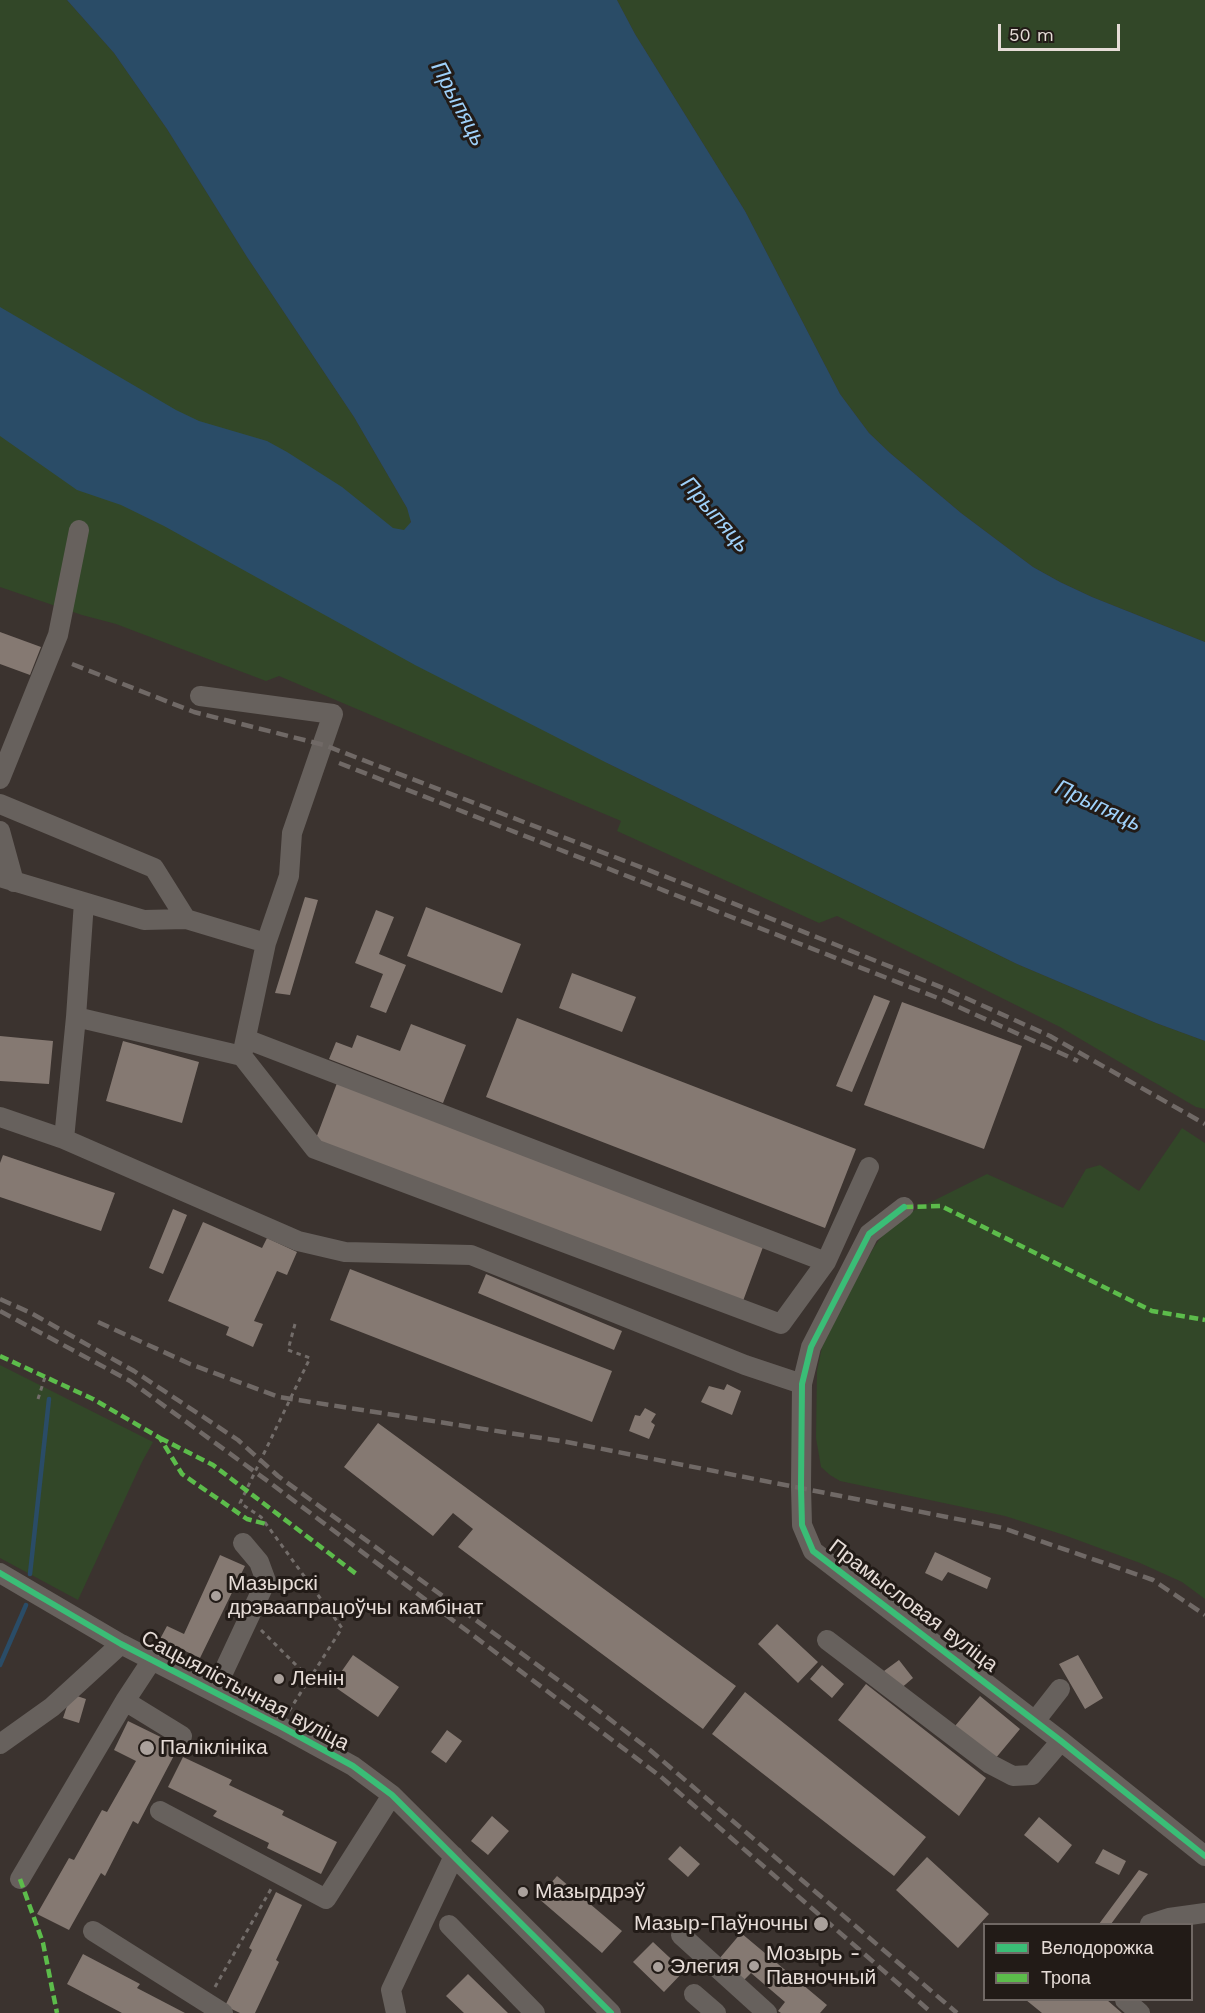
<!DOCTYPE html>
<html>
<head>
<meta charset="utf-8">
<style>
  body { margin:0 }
  #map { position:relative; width:1205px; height:2013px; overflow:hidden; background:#3b332f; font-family:"Work Sans",sans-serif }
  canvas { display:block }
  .legend { position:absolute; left:983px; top:1923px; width:210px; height:78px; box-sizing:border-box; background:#221b17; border:2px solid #706864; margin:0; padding:8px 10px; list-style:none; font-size:18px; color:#e6dcd7 }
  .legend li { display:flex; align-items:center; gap:12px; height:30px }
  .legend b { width:30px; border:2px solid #706864 }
  .scale { position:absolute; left:998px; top:24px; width:122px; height:27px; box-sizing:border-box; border:3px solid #e6dcd7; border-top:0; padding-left:8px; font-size:18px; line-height:21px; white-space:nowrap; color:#e6dcd7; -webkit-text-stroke:4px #221b17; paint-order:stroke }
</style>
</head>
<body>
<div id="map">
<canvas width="1205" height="2013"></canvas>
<ul class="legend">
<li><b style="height:8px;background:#3abd76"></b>Велодорожка</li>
<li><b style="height:8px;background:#5cbc4b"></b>Тропа</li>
</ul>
<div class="scale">50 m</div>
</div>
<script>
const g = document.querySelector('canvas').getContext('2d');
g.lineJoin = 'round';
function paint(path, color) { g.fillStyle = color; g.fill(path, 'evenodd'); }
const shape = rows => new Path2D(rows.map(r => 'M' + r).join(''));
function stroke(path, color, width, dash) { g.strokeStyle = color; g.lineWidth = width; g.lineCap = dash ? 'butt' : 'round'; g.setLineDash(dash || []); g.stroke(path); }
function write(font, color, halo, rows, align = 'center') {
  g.font = font + ' "Work Sans",sans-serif'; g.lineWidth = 6; g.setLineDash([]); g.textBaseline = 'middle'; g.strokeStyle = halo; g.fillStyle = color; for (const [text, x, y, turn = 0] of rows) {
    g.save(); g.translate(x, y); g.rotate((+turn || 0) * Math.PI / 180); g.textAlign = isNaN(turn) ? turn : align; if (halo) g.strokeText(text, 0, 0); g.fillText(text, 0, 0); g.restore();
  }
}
paint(shape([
  [0,0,67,0,114,53,167,129,247,257,354,417,407,508,411,518,410,526,607,763,1017,964,1156,1023,1205,1041,1205,1109,1196,1107,1060,1027,837,916,819,923,617,831,621,821,279,676,266,681,116,624,82,615,0,587],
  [617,0,1205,0,1205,642,1092,597,1060,582,1033,567,961,513,890,453,869,433,840,394,745,211,635,34],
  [1182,1128,1205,1143,1205,1599,1182,1582,1140,1563,1064,1535,1005,1516,840,1481,830,1475,821,1467,816,1438,817,1371,822,1347,841,1306,874,1247,884,1233,899,1219,913,1211,987,1174,1063,1208,1086,1169,1100,1165,1139,1191],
  [0,1365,153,1442,142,1462,78,1600,0,1558]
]), '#324728');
paint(shape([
  [67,0,617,0,635,34,745,211,840,394,869,433,890,453,961,513,1033,567,1060,582,1092,597,1205,642,1205,1041,1156,1023,1017,964,607,763,415,665,164,526,121,505,77,490,0,436,0,307,176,410,199,421,267,441,287,452,342,487,393,528,404,530,411,522,407,508,354,417,247,257,167,129,114,53]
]), '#2a4c67');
stroke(shape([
  [30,1574,49,1399],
  [0,1665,26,1605]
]), '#2a4c67', 4.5);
paint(shape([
  [0,632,41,647,30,675,0,664],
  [305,897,318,900,290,995,275,993],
  [426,907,521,944,502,993,407,956],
  [376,910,394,917,379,954,406,965,386,1013,370,1007,383,974,355,963],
  [572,973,636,997,622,1032,559,1008],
  [874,995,890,1001,852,1092,836,1086],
  [902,1002,1022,1046,984,1149,864,1105],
  [517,1018,856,1149,825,1228,486,1097],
  [411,1024,466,1045,443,1103,329,1059,336,1042,352,1048,357,1035,400,1051],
  [0,1036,53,1041,49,1084,0,1081],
  [123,1041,199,1062,182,1123,106,1101],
  [337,1083,763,1247,743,1301,315,1141],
  [3,1155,115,1193,101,1231,0,1197,0,1163],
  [173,1209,187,1215,163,1274,149,1268],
  [203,1222,262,1248,267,1238,297,1252,287,1275,277,1271,254,1321,263,1324,253,1347,226,1335,229,1327,168,1301],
  [350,1269,612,1371,592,1422,330,1320],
  [486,1274,622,1331,614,1350,478,1293],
  [727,1384,741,1391,732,1415,701,1402,709,1386,724,1390],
  [645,1408,656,1414,651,1422,655,1425,649,1439,629,1431,635,1415,640,1416],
  [378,1423,736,1686,703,1729,458,1547,473,1529,453,1513,433,1536,344,1467],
  [935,1552,991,1578,987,1589,948,1572,942,1581,925,1573],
  [220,1555,245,1566,200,1658,160,1639,167,1626,184,1634],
  [777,1624,818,1662,798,1683,758,1644],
  [353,1655,399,1687,378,1717,332,1685],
  [1078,1655,1103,1698,1085,1709,1059,1664],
  [899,1660,913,1678,899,1690,884,1671],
  [822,1665,844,1684,832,1698,810,1679],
  [866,1684,986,1778,959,1816,838,1720],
  [745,1692,926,1837,894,1876,712,1734],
  [71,1694,86,1699,79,1723,63,1718],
  [980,1696,1020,1729,995,1759,955,1726],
  [128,1721,179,1746,138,1824,133,1821,105,1876,101,1873,69,1930,37,1914,69,1858,74,1860,102,1810,107,1812,136,1761,114,1750],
  [447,1730,462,1741,446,1763,431,1752],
  [183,1757,232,1780,229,1785,284,1811,282,1815,337,1842,321,1874,267,1848,269,1843,213,1816,217,1811,168,1787],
  [492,1816,509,1831,488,1855,471,1841],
  [1039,1817,1072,1845,1058,1863,1024,1835],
  [680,1846,700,1864,688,1877,668,1859],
  [1103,1849,1126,1861,1119,1875,1095,1863],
  [927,1857,989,1914,958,1948,896,1890],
  [1139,1870,1148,1874,1111,1924,1099,1924],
  [557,1876,622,1931,602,1953,538,1898],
  [276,1892,302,1905,276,1960,279,1962,255,2013,240,2013,225,2006,252,1950,249,1948],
  [741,1933,827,2005,820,2013,781,2013,778,2011,785,2002,751,1973,744,1980,719,1959],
  [653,1942,684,1971,664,1992,633,1962],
  [83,1954,140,1984,137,1988,185,2013,122,2013,67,1984],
  [468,1974,508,2013,464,2013,446,1996],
  [1026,2000,1107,2000,1122,2013,1042,2013]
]), '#857972');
stroke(shape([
  [38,1399,45,1377],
  [261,1630,309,1678],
  [289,1711,342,1628,261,1517,240,1503,310,1358,288,1350,295,1324],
  [215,1987,271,1889]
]), '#736d6a', 3, [4.5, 4.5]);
stroke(shape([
  [200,696,333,714,292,833,289,876,266,943],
  [0,779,58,635,79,530],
  [0,804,154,868,186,919,266,943,243,1051],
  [0,831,14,882],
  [0,877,144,920,186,919],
  [76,1017,242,1056,315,1149,781,1324,826,1262,869,1167],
  [246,1039,826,1262],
  [0,1117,64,1139,298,1241,345,1252,471,1255,745,1365,802,1384],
  [64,1139,76,1017,84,902],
  [904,1207,869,1234,811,1347,802,1384,801,1487,802,1525,813,1551,1061,1741,1205,1856],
  [0,1573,121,1644,280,1726,353,1766,392,1795,611,2013],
  [827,1640,990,1764,1013,1776,1032,1775,1061,1741],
  [152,1660,125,1701,182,1736],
  [214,1692,266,1581,259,1562,243,1543],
  [1035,1721,1060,1689],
  [0,1744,52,1707,121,1644],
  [160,1811,326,1899,392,1795],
  [20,1879,125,1701],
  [1150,1924,1169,1918,1205,1913],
  [449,1925,535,2013],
  [93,1931,223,2013],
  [681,1935,767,2013],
  [694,1994,716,2013],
  [1125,2000,1140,2013],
  [396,2013,391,1990,454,1856]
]), '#67615d', 20);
stroke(shape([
  [72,664,194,712,324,745,695,888,948,990,1050,1036,1205,1124],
  [339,763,943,1000,1078,1061],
  [0,1299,31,1313,134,1371,238,1440,278,1476,569,1688,650,1750,957,2013],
  [0,1311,130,1381,269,1482,660,1776,932,2013],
  [98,1322,190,1364,279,1397,567,1442,1003,1528,1153,1580,1205,1615]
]), '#706966', 4.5, [12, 6]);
stroke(shape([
  [904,1207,941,1206,1152,1311,1205,1320],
  [0,1356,93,1399,160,1438,182,1474,247,1519,266,1524],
  [160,1438,213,1465,359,1576],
  [20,1879,43,1943,57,2013]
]), '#5cbc4b', 4.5, [9, 4.5]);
stroke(shape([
  [904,1207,869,1234,811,1347,802,1384,801,1487,802,1525,813,1551,1061,1741,1205,1856],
  [0,1573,121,1644,280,1726,353,1766,392,1795,611,2013]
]), '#3abd76', 6);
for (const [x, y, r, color] of [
  [216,1596,6,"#aaa19c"],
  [279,1679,6,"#aaa19c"],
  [147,1748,8,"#aaa19c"],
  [523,1892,6,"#aaa19c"],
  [821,1924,8,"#aaa19c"],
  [754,1966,6,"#aaa19c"],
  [658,1967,6,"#aaa19c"]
]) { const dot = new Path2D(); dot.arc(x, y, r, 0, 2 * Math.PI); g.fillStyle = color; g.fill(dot); stroke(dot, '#221b17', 2); }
write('21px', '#e6dcd7', '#221b17', [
  ["Мазырскі",228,1584],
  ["дрэваапрацоўчы камбінат",228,1608],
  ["Ленін",291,1679],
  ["Паліклініка",160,1748],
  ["Мазырдрэў",535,1892],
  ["Мазыр-Паўночны",808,1924,"right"],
  ["Мозырь -",766,1954],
  ["Павночный",766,1978],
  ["Элегия",670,1967]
], 'left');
write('21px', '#e6dcd7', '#221b17', [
  ["Прамысловая вуліца",913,1606,37],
  ["Сацыялістычная вуліца",245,1691,28]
]);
write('italic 22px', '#9fd1fa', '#221b17', [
  ["Прыпяць",458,104,62],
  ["Прыпяць",715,515,49],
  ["Прыпяць",1098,806,25]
]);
</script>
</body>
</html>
